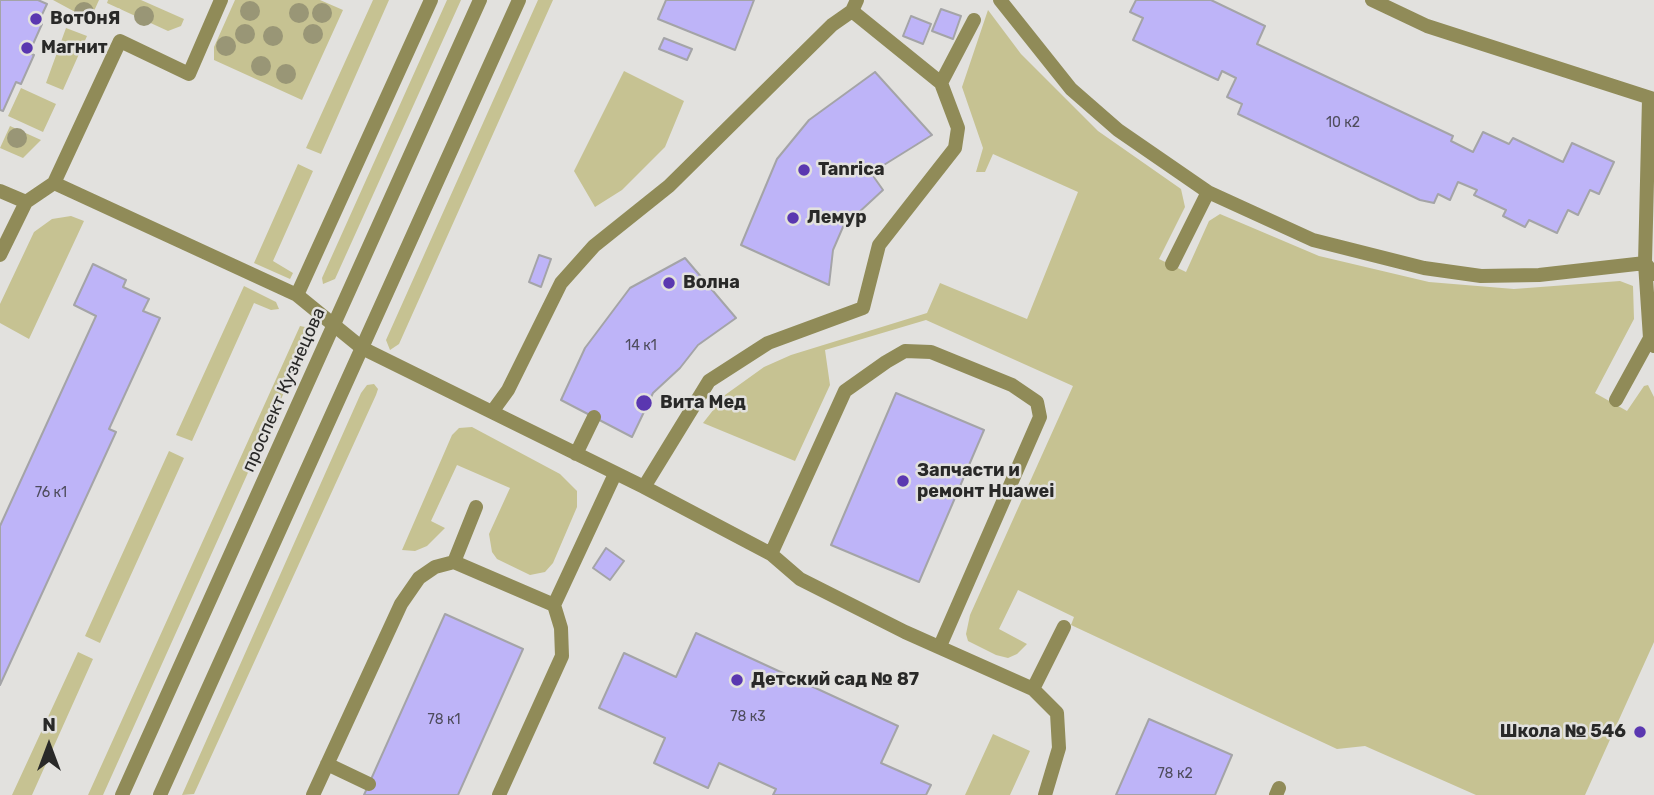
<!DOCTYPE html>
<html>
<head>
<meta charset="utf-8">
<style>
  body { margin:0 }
  #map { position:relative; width:1654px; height:795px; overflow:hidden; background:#e2e1de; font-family:Rubik,sans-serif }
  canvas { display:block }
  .north { position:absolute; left:14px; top:711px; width:70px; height:70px; -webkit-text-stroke:5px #e2e1de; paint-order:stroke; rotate:0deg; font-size:19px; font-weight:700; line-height:28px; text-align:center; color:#292928 }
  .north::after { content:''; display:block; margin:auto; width:24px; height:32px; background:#292928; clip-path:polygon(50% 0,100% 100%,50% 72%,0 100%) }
</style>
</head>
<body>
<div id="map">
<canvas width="1654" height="795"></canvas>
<div class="north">N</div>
</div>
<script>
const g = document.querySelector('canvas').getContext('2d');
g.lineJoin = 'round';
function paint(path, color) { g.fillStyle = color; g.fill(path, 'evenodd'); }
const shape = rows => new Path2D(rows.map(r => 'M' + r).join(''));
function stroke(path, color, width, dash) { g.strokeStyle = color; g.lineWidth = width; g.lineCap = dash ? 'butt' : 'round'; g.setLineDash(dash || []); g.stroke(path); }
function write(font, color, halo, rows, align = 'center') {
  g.font = font + ' Rubik,sans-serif'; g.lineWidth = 5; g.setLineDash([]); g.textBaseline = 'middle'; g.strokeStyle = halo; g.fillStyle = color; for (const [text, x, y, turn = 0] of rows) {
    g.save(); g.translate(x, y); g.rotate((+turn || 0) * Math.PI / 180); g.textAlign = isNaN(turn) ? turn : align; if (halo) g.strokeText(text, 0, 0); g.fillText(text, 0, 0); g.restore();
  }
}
paint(shape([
  [53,0,99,0,90,20],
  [108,0,141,0,184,19,181,26,168,31,107,3],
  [235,0,320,0,343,10,302,100,214,60,214,47],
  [373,0,389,0,321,154,306,148],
  [447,0,461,0,335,279,323,284,322,278],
  [538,0,553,0,399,344,390,350,386,340],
  [988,10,1021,54,1098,131,1181,189,1185,207,1159,259,1186,272,1209,221,1220,214,1319,256,1429,282,1514,289,1620,281,1633,286,1634,319,1595,393,1627,411,1644,386,1648,385,1654,397,1654,642,1585,795,1476,795,1365,746,1337,749,1071,625,1074,617,1018,590,999,629,1027,644,1017,654,1008,658,996,655,968,641,966,634,970,615,1073,386,926,320,825,350,830,385,795,461,703,423,725,395,764,367,791,355,927,313,940,283,1027,319,1078,192,993,154,985,172,976,172,983,148,962,87],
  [66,28,87,36,63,90,46,83],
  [624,71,684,101,665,147,622,190,595,207,574,171],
  [21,88,56,104,43,132,8,116],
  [10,126,41,140,23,158,0,148],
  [298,164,313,171,273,261,293,273,290,279,254,263],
  [71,216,84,221,29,339,0,323,0,304,34,232,52,219],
  [244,286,276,302,279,309,271,310,254,303,192,441,176,435],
  [300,326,305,327,309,337,103,795,88,795],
  [374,384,378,389,376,395,194,794,182,795,361,393,367,385],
  [472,427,560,474,577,491,577,507,553,563,545,572,530,575,497,559,492,552,489,534,510,488,457,465,431,521,445,528,427,546,415,551,402,550,452,435,459,428],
  [169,451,184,458,100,643,85,636],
  [78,652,93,659,32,795,12,795],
  [993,734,1030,751,1010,795,965,795]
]), '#c6c292');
const building = shape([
  [0,0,38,0,47,4,38,23,42,24,29,53,34,55,21,84,16,82,3,111,0,110,0,0],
  [666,0,754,0,735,50,658,19,666,0],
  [1136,0,1211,0,1265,26,1257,44,1453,136,1451,141,1473,152,1483,132,1509,144,1513,138,1563,162,1572,143,1614,162,1599,194,1590,190,1578,215,1568,210,1557,233,1529,220,1525,227,1503,216,1506,210,1474,195,1477,190,1458,182,1450,200,1438,194,1434,203,1420,200,1238,114,1242,104,1227,97,1236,78,1222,71,1218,80,1133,40,1143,18,1130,12,1136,0],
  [941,9,961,16,953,39,932,31,941,9],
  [911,16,931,24,923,44,903,36,911,16],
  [664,38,692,49,687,60,659,49,664,38],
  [875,72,932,135,871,173,883,190,856,215,849,213,833,250,829,285,741,245,777,159,809,120,875,72],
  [539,255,551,259,541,287,529,282,539,255],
  [685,258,736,318,698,345,680,368,653,393,632,437,561,400,585,348,630,288,685,258],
  [93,264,126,280,123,287,149,299,143,311,160,318,109,429,116,432,0,685,0,526,96,316,74,305,93,264],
  [896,393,984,430,919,582,831,545,896,393],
  [606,548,624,561,610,580,593,568,606,548],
  [445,614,523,649,458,795,364,795,445,614],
  [696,633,898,726,881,763,931,785,926,795,773,795,776,789,719,763,708,788,654,763,665,738,599,708,624,653,676,677,696,633],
  [1149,719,1232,755,1215,795,1116,795,1149,719]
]);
paint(building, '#beb4f8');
stroke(building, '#a4a4a7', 2);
stroke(shape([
  [1000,0,1071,89,1118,130,1208,192,1313,240,1424,268,1481,276,1539,275,1645,263,1654,274],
  [1372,0,1427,26,1654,99],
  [941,83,974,20],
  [1649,99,1645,263,1650,338,1654,346],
  [54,183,297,295,362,348,644,487,771,554,800,579,905,632,1033,689,1057,713,1059,748,1045,795],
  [0,191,26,202],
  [0,255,26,202,54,183,120,41,189,74,221,0],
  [1172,264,1208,192],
  [297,295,431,0],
  [1616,400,1650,338],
  [492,412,508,390,561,283,594,246,669,186,832,25,852,11],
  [576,454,594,417],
  [644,487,709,381,768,343,863,308,879,245,955,148,958,128,941,83,852,11,857,0],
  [771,554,845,391,886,362,905,351,931,352,1012,385,1037,402,1040,417,940,646],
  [454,562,554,605],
  [1033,689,1064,627],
  [327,764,369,784],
  [313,795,401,604,419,578,435,567,454,562,476,507],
  [499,795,562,656,561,628,554,605,615,474],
  [1276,795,1279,788]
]), '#908b58', 14);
stroke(shape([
  [122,795,480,0],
  [160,795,519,0]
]), '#908b58', 14);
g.fillStyle = '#999676';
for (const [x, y] of [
  [250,11],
  [84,12],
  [299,13],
  [322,13],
  [144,16],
  [245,34],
  [313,34],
  [273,36],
  [226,46],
  [261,66],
  [286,74],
  [17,138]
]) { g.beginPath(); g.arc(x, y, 10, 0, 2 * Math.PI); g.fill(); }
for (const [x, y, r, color] of [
  [36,19,7,"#5a37b0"],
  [27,48,7,"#5a37b0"],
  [804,170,7,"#5a37b0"],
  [793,218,7,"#5a37b0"],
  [669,283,7,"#5a37b0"],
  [644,403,9,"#5a37b0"],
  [903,481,7,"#5a37b0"],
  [737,680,7,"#5a37b0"],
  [1640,732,7,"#5a37b0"]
]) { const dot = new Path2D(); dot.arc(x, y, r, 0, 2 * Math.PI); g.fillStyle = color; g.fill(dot); stroke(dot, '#e2e1de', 2.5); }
write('14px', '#4e4c5c', null, [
  ["10 к2",1343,123],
  ["14 к1",641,346],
  ["76 к1",51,493],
  ["78 к3",748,717],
  ["78 к1",444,720],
  ["78 к2",1175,774]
]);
write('bold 18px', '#292928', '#e2e1de', [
  ["ВотОнЯ",50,19],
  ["Магнит",41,48],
  ["Tanrica",818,170],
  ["Лемур",807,218],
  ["Волна",683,283],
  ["Вита Мед",660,403],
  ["Запчасти и",917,471],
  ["ремонт Huawei",917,492],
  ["Детский сад № 87",751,680],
  ["Школа № 546",1626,732,"right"]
], 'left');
write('18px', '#292928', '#e2e1de', [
  ["проспект Кузнецова",284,390,-66]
]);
</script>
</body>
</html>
